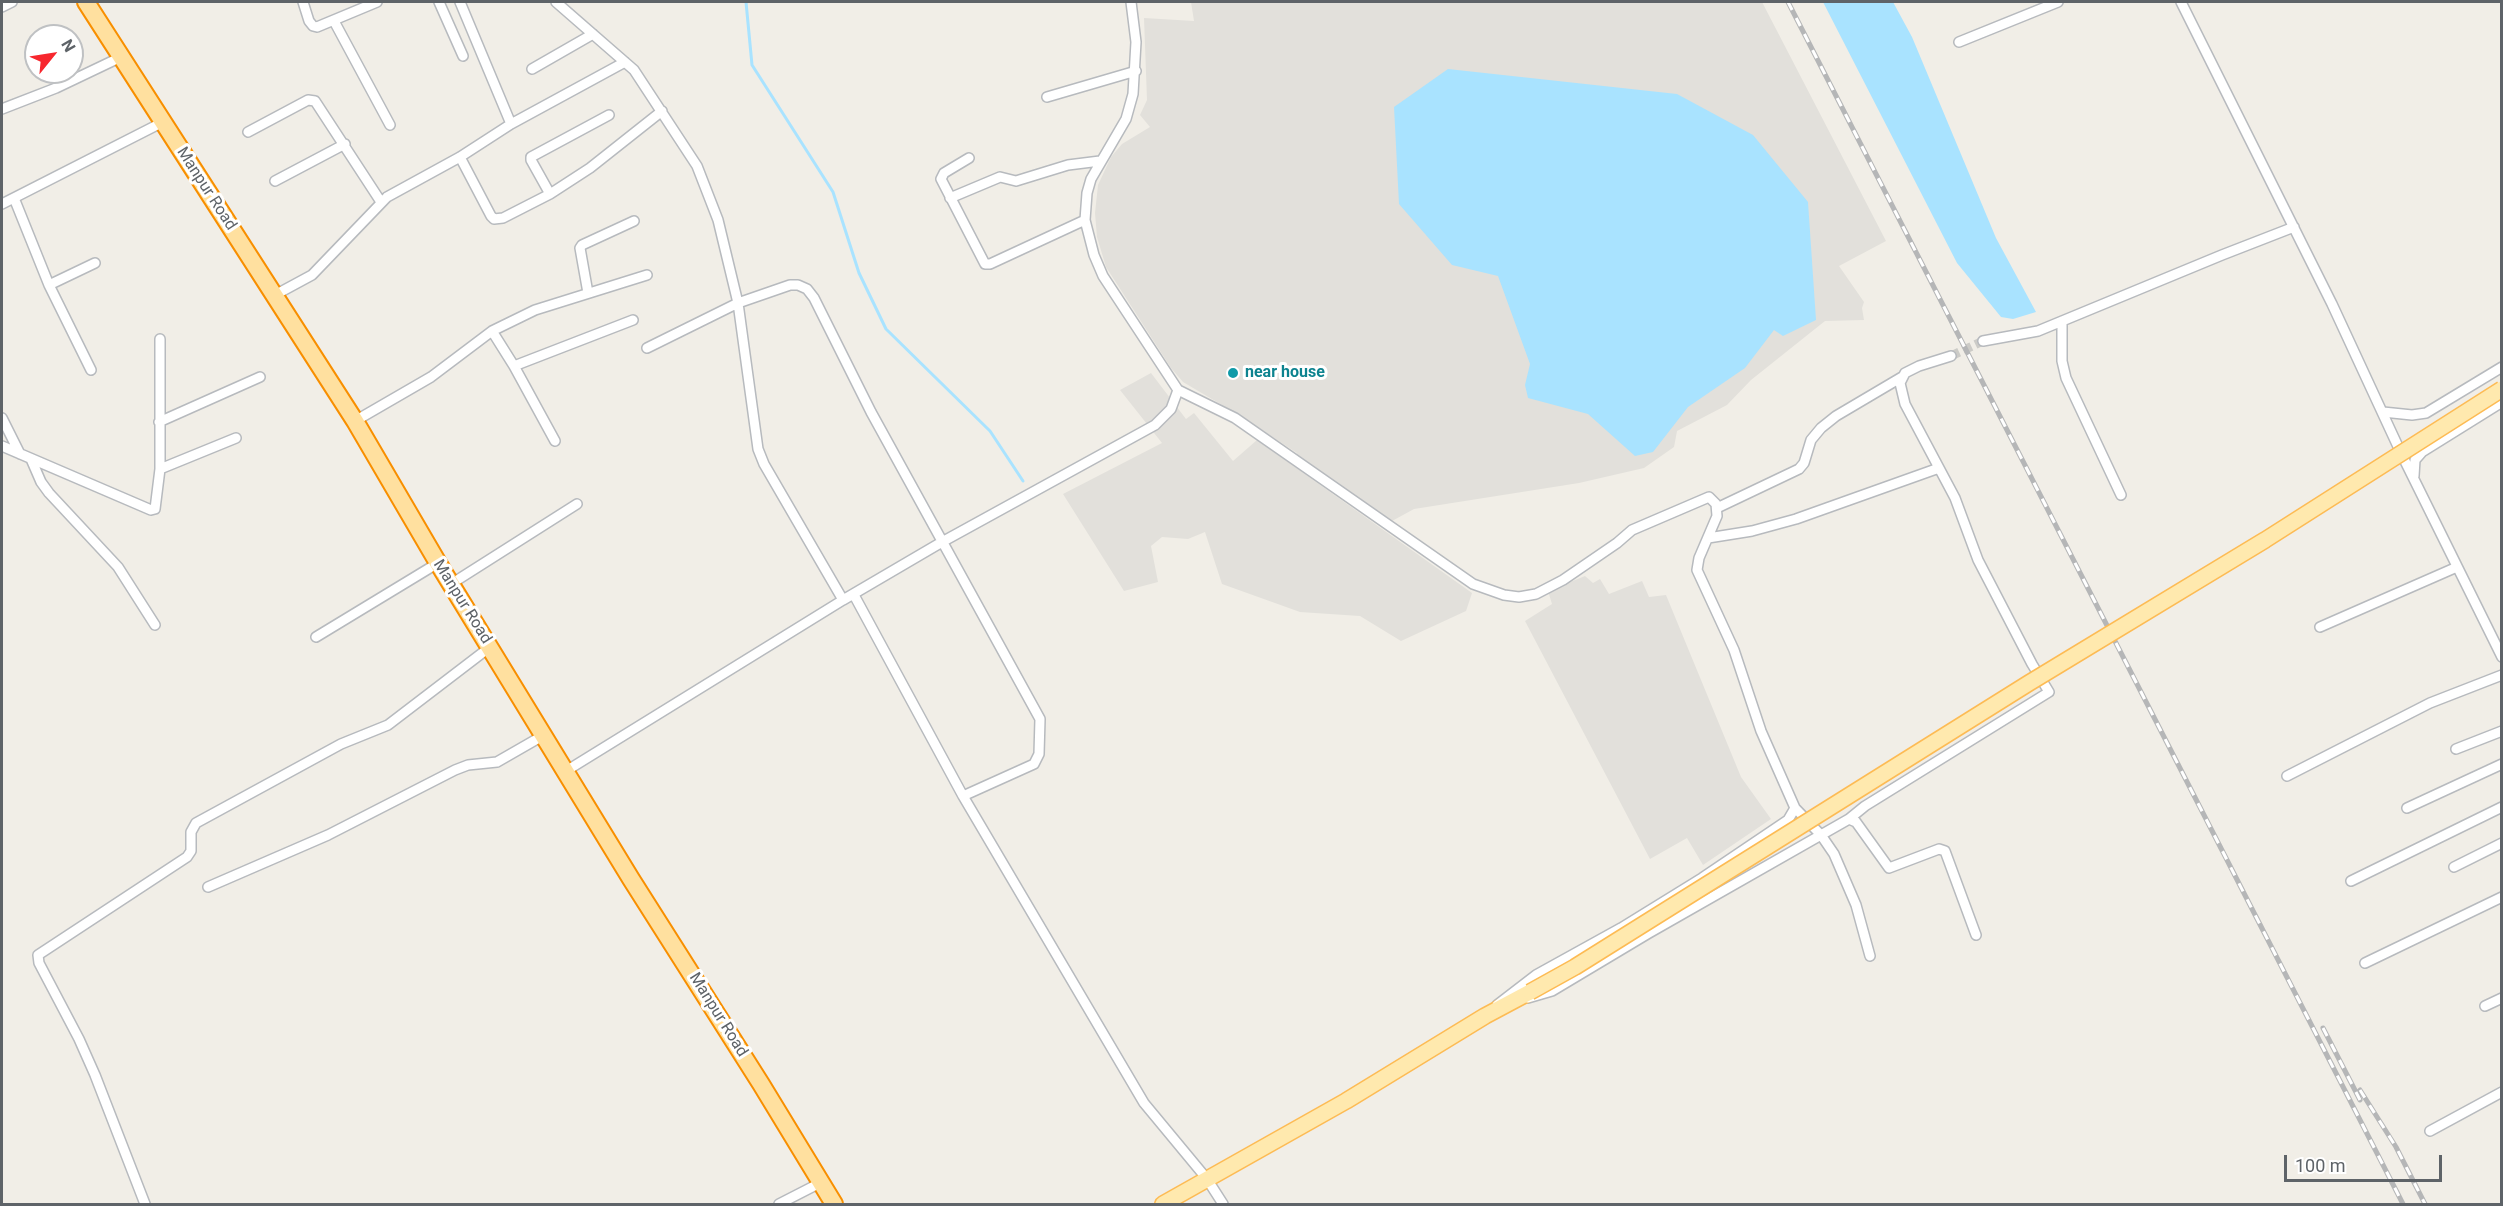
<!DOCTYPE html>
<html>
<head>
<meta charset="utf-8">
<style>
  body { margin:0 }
  #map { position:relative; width:2503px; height:1206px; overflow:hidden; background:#f1eee7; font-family:Roboto,sans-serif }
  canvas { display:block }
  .frame { position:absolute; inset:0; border:3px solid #5e6368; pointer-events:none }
  .north { position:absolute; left:24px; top:24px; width:60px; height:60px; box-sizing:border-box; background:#fff; border:2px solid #bfc1c3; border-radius:50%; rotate:60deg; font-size:16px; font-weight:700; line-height:24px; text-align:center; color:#5e6368 }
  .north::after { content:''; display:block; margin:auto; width:21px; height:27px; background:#f7272e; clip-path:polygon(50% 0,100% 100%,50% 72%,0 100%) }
  .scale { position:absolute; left:2284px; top:1155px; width:158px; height:27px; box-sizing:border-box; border:3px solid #5e6368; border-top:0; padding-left:8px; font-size:18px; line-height:21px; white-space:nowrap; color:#5e6368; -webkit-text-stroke:4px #fff; paint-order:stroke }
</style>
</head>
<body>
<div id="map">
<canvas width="2503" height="1206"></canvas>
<div class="frame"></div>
<div class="north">N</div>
<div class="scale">100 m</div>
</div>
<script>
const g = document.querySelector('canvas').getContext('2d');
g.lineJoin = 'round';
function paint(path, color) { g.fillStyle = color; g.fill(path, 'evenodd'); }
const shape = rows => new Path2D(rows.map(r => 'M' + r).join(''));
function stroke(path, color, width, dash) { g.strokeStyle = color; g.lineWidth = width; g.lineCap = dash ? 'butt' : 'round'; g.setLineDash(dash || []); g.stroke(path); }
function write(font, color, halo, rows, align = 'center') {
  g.font = font + ' Roboto,sans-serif'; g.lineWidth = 6; g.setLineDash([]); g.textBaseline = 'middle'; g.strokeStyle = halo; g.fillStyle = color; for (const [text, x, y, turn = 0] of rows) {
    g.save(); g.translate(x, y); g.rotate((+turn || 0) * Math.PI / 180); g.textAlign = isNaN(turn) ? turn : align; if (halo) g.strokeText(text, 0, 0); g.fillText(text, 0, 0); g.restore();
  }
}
paint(shape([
  [1191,2,1762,2,1886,241,1839,266,1864,302,1862,308,1864,320,1825,321,1751,380,1727,405,1677,431,1674,447,1644,468,1579,483,1414,509,1392,521,1296,456,1297,453,1239,415,1183,382,1171,368,1106,267,1097,237,1095,213,1098,185,1111,157,1122,144,1150,127,1140,115,1147,100,1144,18,1194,21],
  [1151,373,1186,419,1194,413,1233,461,1257,440,1472,593,1466,611,1401,641,1360,616,1300,612,1222,584,1205,532,1188,539,1162,537,1151,546,1158,582,1124,591,1063,494,1162,443,1120,390],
  [1585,576,1593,583,1600,579,1609,594,1642,581,1649,597,1666,595,1741,777,1771,819,1703,865,1687,838,1650,859,1525,621,1552,604,1548,591]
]), '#e2e0db');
paint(shape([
  [1823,2,1893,2,1912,37,1996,238,2036,312,2013,319,2001,317,1957,263],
  [1448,69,1677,94,1753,135,1808,202,1816,320,1783,336,1774,330,1745,368,1688,407,1653,452,1635,456,1588,414,1528,398,1525,385,1530,364,1498,276,1452,265,1399,204,1394,107]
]), '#a9e3ff');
stroke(shape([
  [746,2,752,65,833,192,859,273,886,329,990,431,1023,481]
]), '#a9e3ff', 3);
stroke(shape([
  [1951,356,1983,341]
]), '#cccbc7', 9, [9, 4.5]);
const minor = shape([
  [303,2,309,21,313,26,317,27,377,2],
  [439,2,463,56],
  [460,2,511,124],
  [556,2,634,70,697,166,718,220,738,303,758,449,764,464,843,600],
  [2181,2,2332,304,2401,453,2502,657],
  [2,7,12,2],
  [334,21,390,125],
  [1959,42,2058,2],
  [532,69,593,34],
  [1047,97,1136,71],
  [2,109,56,88,121,57],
  [248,132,308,100,315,101,381,202],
  [460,157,491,216,494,219,503,218,550,194,590,168,662,111],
  [969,158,944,173,941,179,985,264,990,264,1085,220],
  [275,181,345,144],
  [550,194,531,160,531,157,609,115],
  [14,198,49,285,91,370],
  [950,198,1000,177,1016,181,1068,165,1100,161],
  [2,204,163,122],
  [49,285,95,263],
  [588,293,580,248,582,245,634,221],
  [275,295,312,275,387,197,460,157,511,124,625,62],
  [2062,321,2062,361,2066,378,2121,495],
  [492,331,514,366,555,441],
  [1983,341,2038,331,2222,255,2294,227],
  [647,348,738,303,790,285,798,285,807,289,814,298,871,412,1040,719,1039,754,1034,764,963,796],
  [514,366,633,320],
  [1178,390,1235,418,1473,584,1504,595,1519,597,1536,594,1563,580,1617,543,1632,530,1709,497,1716,504,1717,516,1699,558,1697,570,1734,650,1761,731,1795,808,1788,820,1702,878,1621,928,1536,975,1497,1005],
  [2383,412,2412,415,2426,413,2502,367],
  [2,418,20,454],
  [355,421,431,377,492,331,535,310,647,275],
  [159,422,260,377],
  [2,446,151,510,155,509,160,469,160,339],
  [31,459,41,482,49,493,118,567,155,625],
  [160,469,236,438],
  [2414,476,2415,460,2422,452,2502,402],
  [1717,508,1799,469,1804,463,1811,440,1821,428,1836,416,1902,377],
  [1708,538,1752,531,1796,519,1939,468],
  [451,584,577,504],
  [854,595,963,796,1144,1103,1207,1179,1223,1204],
  [2320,627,2457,567],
  [316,637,438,563],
  [2456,749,2502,731],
  [566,771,843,600,942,542,1155,425,1171,409,1178,390,1103,276,1094,255,1085,220,1087,193,1091,179,1126,119,1133,94,1136,42,1131,2],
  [2287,776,2430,703,2502,675],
  [1795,808,1821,835,1834,854,1856,905,1870,956],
  [2407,808,2502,764],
  [1849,819,1865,806,2049,692,2032,664,1978,560,1955,498,1905,404,1900,383,1905,373,1919,366,1951,356],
  [2454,867,2502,843],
  [2351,881,2502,807],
  [208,887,328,835,455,770,468,765,497,762,544,735],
  [2365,963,2502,897],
  [1528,998,1552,991,1649,933,1849,819,1856,822,1889,868,1939,849,1945,851,1976,935],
  [2485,1006,2502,998],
  [2430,1131,2502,1092],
  [145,1204,95,1075,79,1039,39,963,38,955,187,857,191,851,191,832,196,823,341,744,388,725,490,647],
  [779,1204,820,1183]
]);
const primary = shape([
  [1163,1204,1346,1101,1485,1016,1530,992]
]);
const trunk = shape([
  [86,2,355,421,438,563,631,879,761,1084,834,1204]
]);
stroke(minor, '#b7babe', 12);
stroke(primary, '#fdbb54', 18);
stroke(trunk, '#f88f00', 20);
stroke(minor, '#fff', 9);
stroke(primary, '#ffe9ae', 15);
stroke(trunk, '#ffe09f', 16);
const rail = shape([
  [1788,2,2403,1204],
  [2323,1028,2360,1100],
  [2360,1090,2396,1147,2425,1204]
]);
stroke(rail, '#b5b6b7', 5);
stroke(rail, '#fff', 3, [9]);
const primaryBridge = shape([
  [1530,992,1575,967,2029,683,2265,540,2502,389]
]);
stroke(primaryBridge, '#fdbb54', 18, []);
stroke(primaryBridge, '#ffe9ae', 15);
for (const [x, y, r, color] of [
  [1233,373,6,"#0f9aa8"]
]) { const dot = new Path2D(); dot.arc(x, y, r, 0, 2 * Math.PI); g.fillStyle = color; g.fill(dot); stroke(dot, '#fff', 2); }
write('16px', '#5e6368', '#fff', [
  ["Manpur Road",206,189,57],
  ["Manpur Road",462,602,58],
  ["Manpur Road",718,1015,58]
]);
write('bold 16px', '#0d838f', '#fff', [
  ["near house",1245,373]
], 'left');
</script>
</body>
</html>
